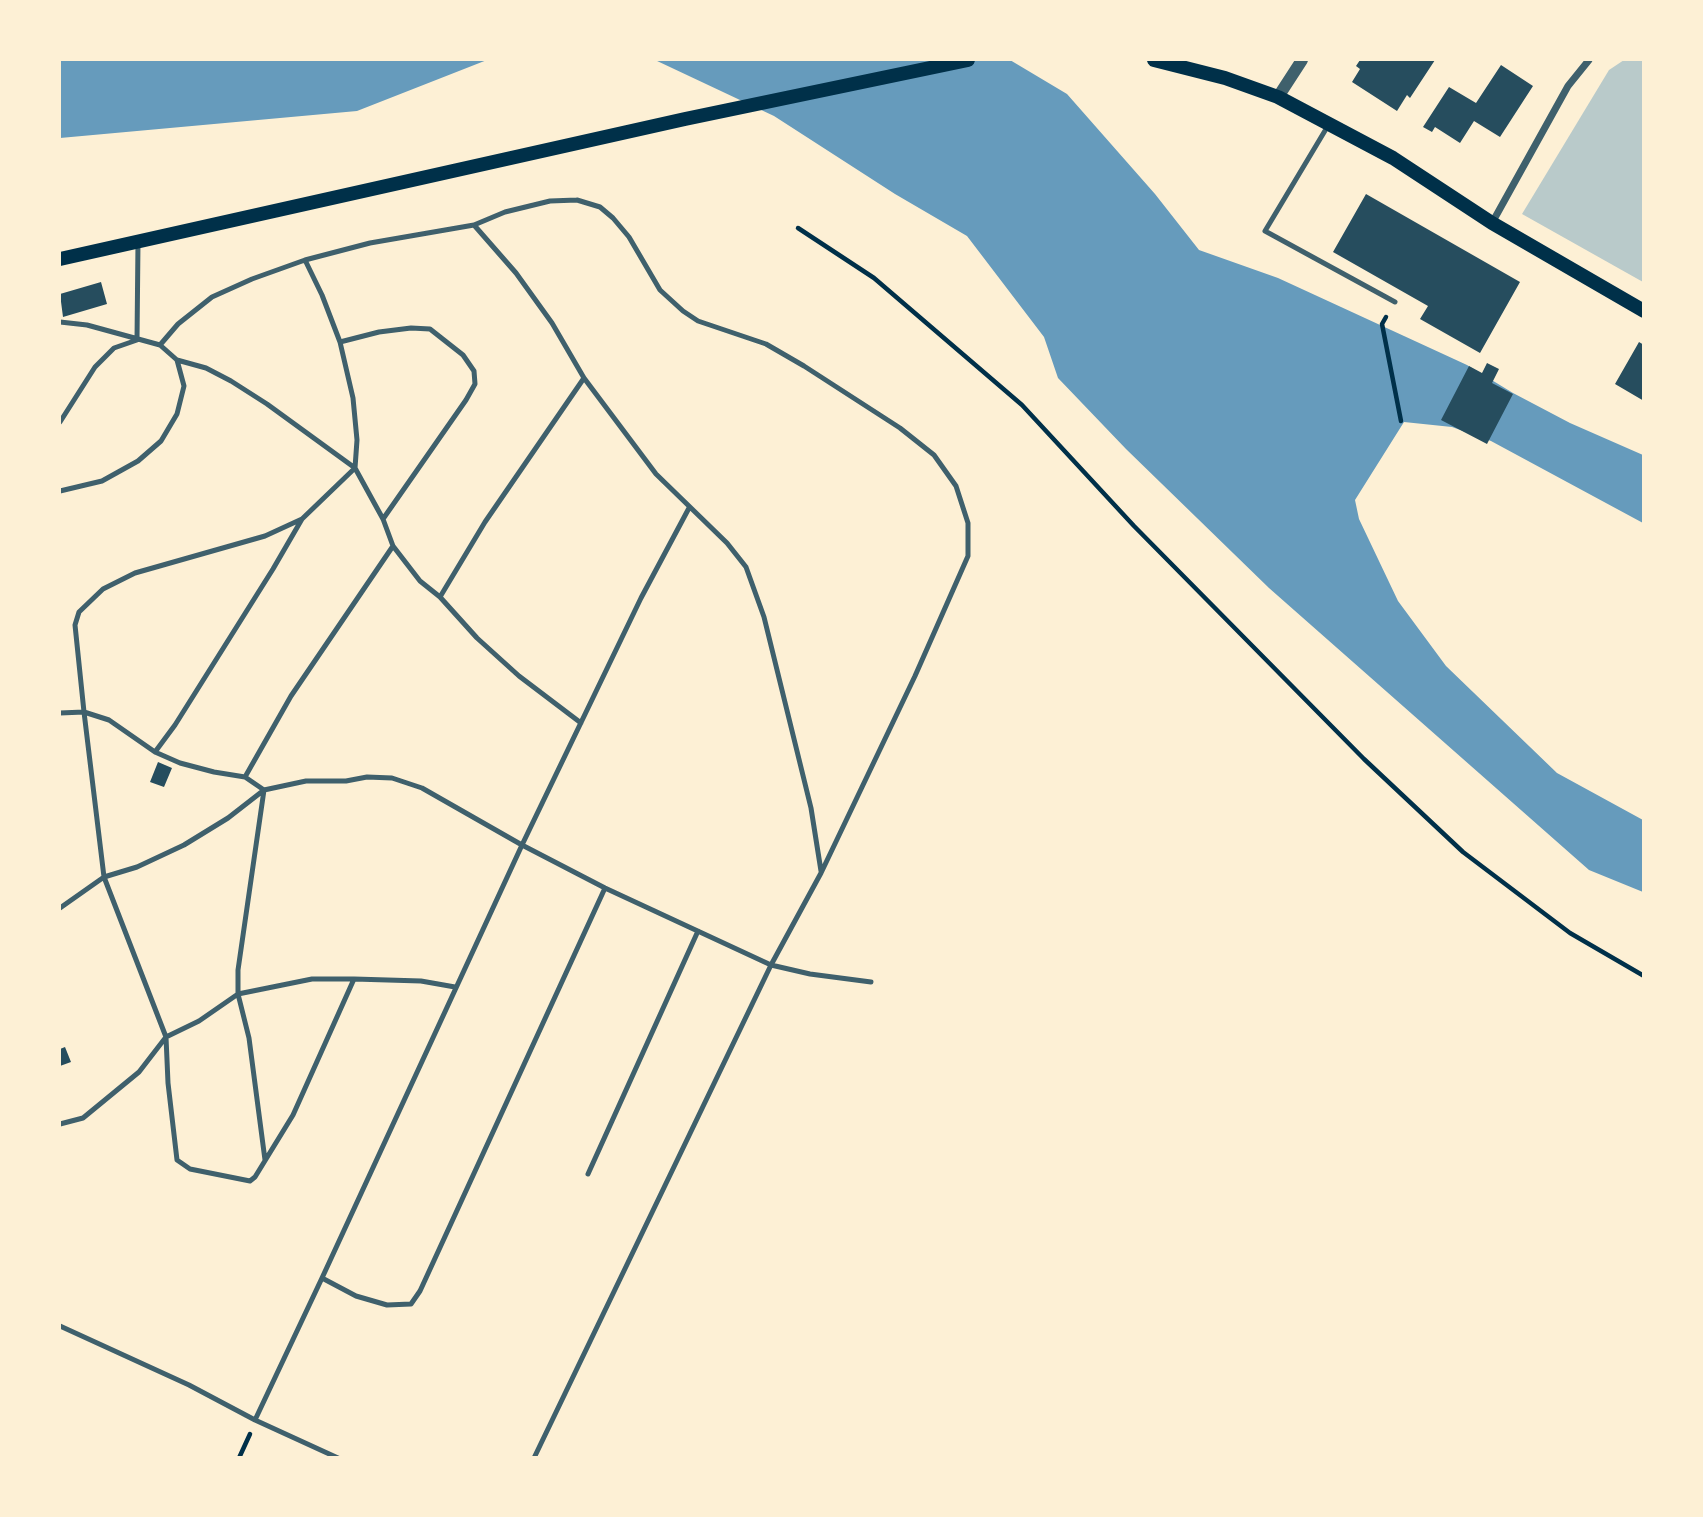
<!DOCTYPE html>
<html>
<head>
<meta charset="utf-8">
<style>
  body { margin:0 }
  #map { position:relative; width:1703px; height:1517px; overflow:hidden; background:#fdf0d5; font-family:"Varela Round",sans-serif }
  canvas { display:block }
  .frame { position:absolute; inset:0; border:61px solid #fdf0d5; pointer-events:none }
</style>
</head>
<body>
<div id="map">
<canvas width="1703" height="1517"></canvas>
<div class="frame"></div>
</div>
<script>
const g = document.querySelector('canvas').getContext('2d');
g.lineJoin = 'round';
function paint(path, color) { g.fillStyle = color; g.fill(path, 'evenodd'); }
const shape = rows => new Path2D(rows.map(r => 'M' + r).join(''));
function stroke(path, color, width, dash) { g.strokeStyle = color; g.lineWidth = width; g.lineCap = dash ? 'butt' : 'round'; g.setLineDash(dash || []); g.stroke(path); }
paint(shape([
  [1624,60,1643,60,1643,282,1522,214,1609,70]
]), '#b9caca');
paint(shape([
  [60,60,487,60,357,111,60,138],
  [655,60,1010,60,1067,94,1155,194,1199,250,1278,278,1467,365,1513,393,1570,423,1643,455,1643,523,1491,441,1452,427,1404,422,1355,500,1359,519,1398,601,1446,666,1557,773,1643,820,1643,892,1589,870,1269,588,1126,449,1058,378,1044,337,967,236,895,194,774,116]
]), '#669bbc');
paint(shape([
  [1360,60,1435,60,1410,98,1407,95,1397,111,1352,82,1360,69,1356,66],
  [1501,65,1533,86,1500,137,1474,121,1460,143,1435,127,1432,132,1423,127,1449,87,1476,103],
  [1366,194,1520,282,1480,353,1420,319,1428,306,1333,252],
  [101,282,107,304,63,317,60,294],
  [1639,342,1644,345,1644,401,1615,384],
  [1487,363,1499,369,1492,383,1513,394,1487,444,1441,420,1469,366,1482,373],
  [158,762,172,768,164,787,150,782],
  [65,1047,71,1062,60,1066,60,1049]
]), '#264d5e');
stroke(shape([
  [798,228,874,278,1022,405,1134,526,1364,759,1463,852,1570,933,1644,976],
  [1386,317,1382,324,1401,421],
  [239,1458,250,1434]
]), '#003049', 4.5);
stroke(shape([
  [1329,124,1265,231,1395,302],
  [577,200,600,207,613,218,629,237,660,290,683,311,698,321,766,344,804,366,900,428,934,455,956,486,968,523,968,556,915,676,821,873,771,965,605,888,522,845,422,788,392,778,367,777,346,781,306,781,264,790,245,777,291,696,393,546,420,581,440,597,485,522,584,378,552,323,516,273,474,225,505,212,550,201,577,200],
  [305,260,322,295,340,342],
  [60,322,87,325,160,345,178,324,212,297,252,279,305,260,370,243,474,225],
  [160,345,177,360],
  [584,378,656,474,727,543,746,567,764,617,811,808,821,871],
  [60,422,95,367,114,348,137,340,138,242],
  [60,491,102,481,138,461,161,441,177,414,184,386,177,360,206,368,231,381,267,404,355,468,383,519,393,546],
  [302,519,355,468,357,440,353,398,340,342,379,332,411,328,430,329,463,355,474,371,475,384,466,400,383,519],
  [440,597,477,638,519,676,581,723],
  [60,713,84,712,75,625,79,612,103,589,135,573,265,536,302,519,273,569,175,725,155,752],
  [60,908,104,877,84,712,109,720,155,752,180,763,214,772,245,777],
  [354,979,421,981,455,987],
  [166,1037,168,1083,177,1160,190,1169,250,1181,255,1177,293,1115,354,979,312,979,238,994,199,1021,166,1037,104,877,137,867,184,845,228,818,264,790,238,970,238,994,249,1038,265,1160],
  [60,1124,83,1118,139,1072,166,1037],
  [588,1174,698,931],
  [322,1278,522,845,641,598,689,508],
  [60,1326,189,1385,255,1420,322,1278,356,1296,387,1305,411,1304,420,1291,605,888],
  [255,1420,338,1458],
  [534,1458,771,965,810,974,871,982]
]), '#3f606c', 5);
stroke(shape([
  [1492,223,1568,86,1589,60]
]), '#3f606c', 7);
stroke(shape([
  [1278,97,1302,60]
]), '#3f606c', 12);
stroke(shape([
  [1154,60,1225,78,1278,97,1393,158,1492,223,1644,311],
  [60,259,685,119,968,60]
]), '#003049', 14);
</script>
</body>
</html>
